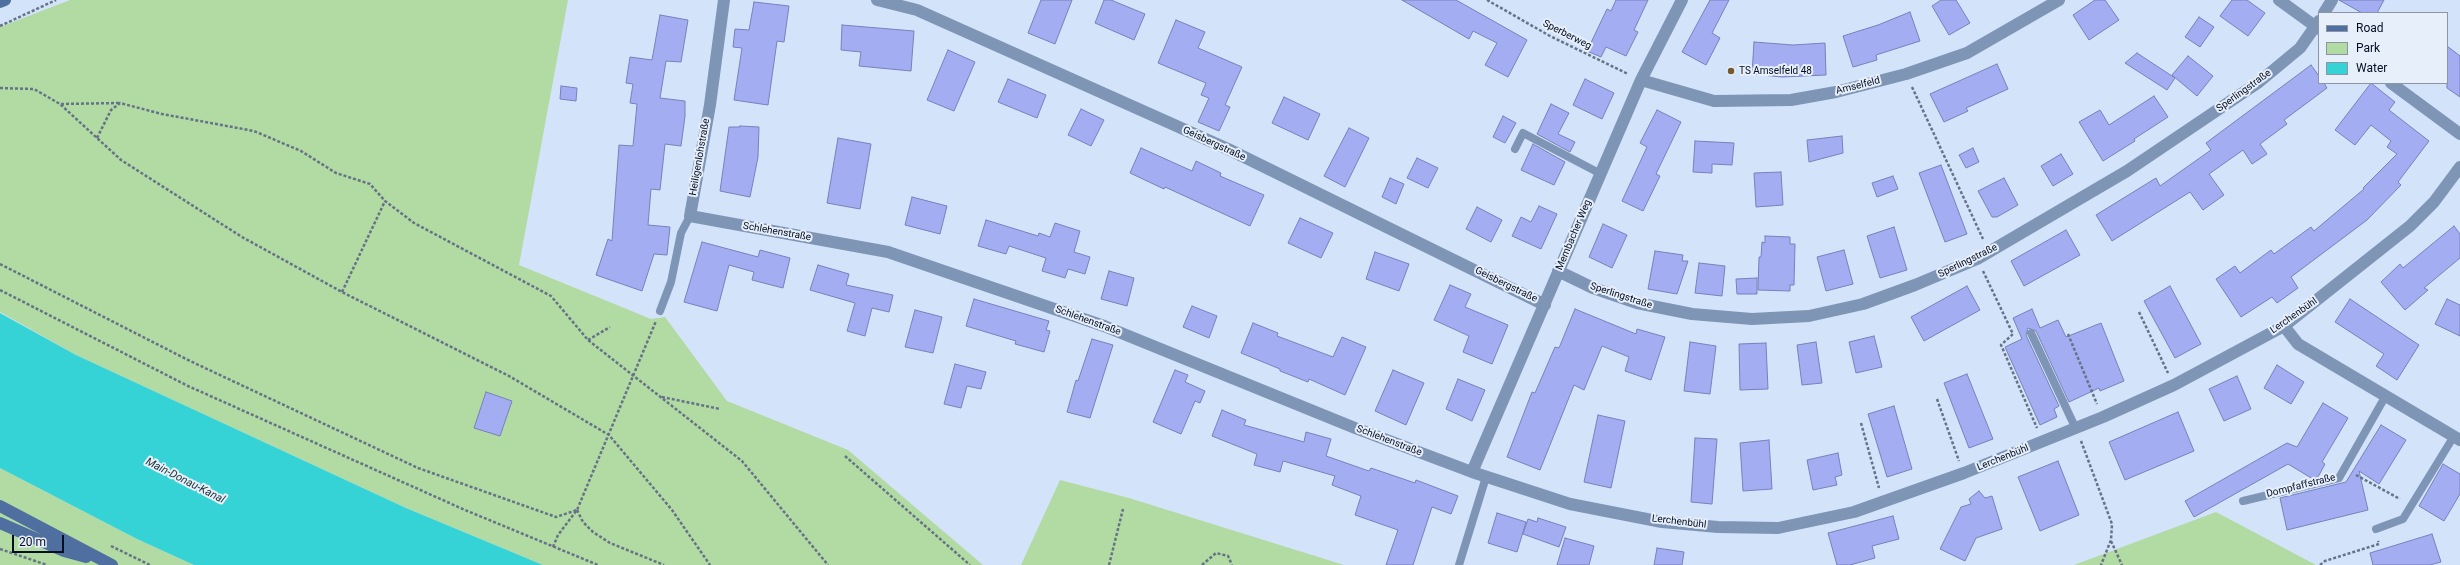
<!DOCTYPE html>
<html>
<head>
<meta charset="utf-8">
<style>
  body { margin:0 }
  #map { position:relative; width:2460px; height:565px; overflow:hidden; background:#d3e3fa; font-family:Roboto,sans-serif }
  canvas { display:block }
  .legend { position:absolute; left:2318px; top:12px; width:130px; height:72px; box-sizing:border-box; background:#e7effb; border:1px solid #8c95a4; margin:0; padding:5px 7px; list-style:none; font-size:12px; color:#030e21 }
  .legend li { display:flex; align-items:center; gap:8px; height:20px }
  .legend b { width:20px; border:1px solid #8c95a4 }
  .scale { position:absolute; left:12px; top:535px; width:52px; height:18px; box-sizing:border-box; border:2px solid #030e21; border-top:0; padding-left:5px; font-size:12px; line-height:14px; white-space:nowrap; color:#030e21; -webkit-text-stroke:3px #e7effb; paint-order:stroke }
</style>
</head>
<body>
<div id="map">
<canvas width="2460" height="565"></canvas>
<ul class="legend">
<li><b style="height:5px;background:#4e6f9f"></b>Road</li>
<li><b style="height:11px;background:#b2daa3"></b>Park</li>
<li><b style="height:11px;background:#36d3d6"></b>Water</li>
</ul>
<div class="scale">20 m</div>
</div>
<script>
const g = document.querySelector('canvas').getContext('2d');
g.lineJoin = 'round';
function paint(path, color) { g.fillStyle = color; g.fill(path, 'evenodd'); }
const shape = rows => new Path2D(rows.map(r => 'M' + r).join(''));
function stroke(path, color, width, dash) { g.strokeStyle = color; g.lineWidth = width; g.lineCap = dash ? 'butt' : 'round'; g.setLineDash(dash || []); g.stroke(path); }
function write(font, color, halo, rows, align = 'center') {
  g.font = font + ' Roboto,sans-serif'; g.lineWidth = 4; g.setLineDash([]); g.textBaseline = 'middle'; g.strokeStyle = halo; g.fillStyle = color; for (const [text, x, y, turn = 0] of rows) {
    g.save(); g.translate(x, y); g.rotate((+turn || 0) * Math.PI / 180); g.textAlign = isNaN(turn) ? turn : align; if (halo) g.strokeText(text, 0, 0); g.fillText(text, 0, 0); g.restore();
  }
}
paint(shape([
  [70,0,568,0,519,265,651,319,665,317,727,401,848,450,983,565,543,565,406,508,76,355,0,312,0,27],
  [0,468,137,539,194,565,0,565],
  [1060,480,1129,498,1344,565,1021,565],
  [2216,512,2316,565,2074,565]
]), '#b2daa3');
paint(shape([
  [0,313,76,355,406,508,543,565,194,565,137,539,0,468]
]), '#36d3d6');
const building = shape([
  [1041,0,1072,0,1055,44,1028,33,1041,0],
  [1104,0,1111,0,1145,14,1134,40,1095,23,1104,0],
  [1402,0,1456,0,1527,40,1508,77,1485,65,1497,43,1473,31,1469,39,1402,0],
  [1616,0,1648,0,1634,30,1638,32,1626,56,1606,47,1601,57,1587,51,1607,9,1611,11,1616,0],
  [1710,0,1729,0,1712,33,1720,38,1706,65,1682,52,1710,0],
  [1941,0,1956,0,1970,23,1949,35,1932,6,1941,0],
  [2095,0,2105,0,2119,20,2089,40,2073,15,2095,0],
  [2232,0,2247,0,2265,13,2248,36,2220,16,2232,0],
  [2339,0,2384,0,2377,13,2362,13,2339,0],
  [754,2,789,6,784,42,777,41,768,105,734,100,742,48,733,47,735,29,749,30,754,2],
  [1910,12,1920,41,1876,55,1877,60,1853,67,1843,36,1878,25,1910,12],
  [660,15,688,20,681,62,666,61,660,98,685,101,685,116,681,146,665,144,660,190,651,189,648,225,670,227,667,255,654,254,642,291,596,275,608,239,612,241,619,145,633,146,637,104,630,103,633,84,626,83,630,57,652,60,660,15],
  [2199,17,2214,27,2200,47,2185,37,2199,17],
  [1176,20,1205,32,1198,48,1242,67,1225,105,1230,107,1219,131,1198,122,1209,98,1201,95,1206,83,1158,63,1176,20],
  [842,25,914,31,911,71,859,66,861,52,841,50,842,25],
  [1754,42,1793,45,1825,43,1826,75,1782,77,1752,74,1754,42],
  [2447,46,2460,56,2460,97,2447,88,2447,46],
  [948,50,975,62,954,111,927,100,948,50],
  [2137,53,2175,78,2167,90,2125,63,2137,53],
  [2188,56,2213,76,2197,96,2172,75,2188,56],
  [1997,64,2008,89,1966,108,1968,111,1944,122,1930,94,1997,64],
  [2311,65,2319,76,2319,83,2324,83,2327,88,2284,120,2287,124,2260,144,2267,154,2252,164,2243,150,2209,174,2224,195,2203,210,2190,192,2112,241,2096,215,2156,178,2160,186,2211,150,2206,143,2311,65],
  [1008,79,1046,95,1037,118,998,102,1008,79],
  [1585,79,1614,93,1602,119,1573,105,1585,79],
  [2371,83,2395,102,2389,110,2429,141,2398,182,2401,185,2367,220,2291,277,2298,288,2277,303,2272,297,2241,317,2216,279,2235,266,2240,273,2271,250,2274,254,2311,227,2314,231,2364,189,2363,188,2397,154,2387,147,2391,141,2371,125,2355,145,2335,130,2371,83],
  [561,86,577,88,576,101,560,99,561,86],
  [2154,96,2168,117,2134,139,2135,141,2103,161,2079,122,2100,110,2109,125,2154,96],
  [1284,97,1320,114,1308,140,1272,123,1284,97],
  [1551,104,1569,113,1558,134,1575,142,1570,152,1537,134,1551,104],
  [1081,109,1104,120,1091,146,1068,135,1081,109],
  [1657,110,1681,122,1656,174,1660,176,1643,211,1622,201,1647,147,1640,143,1657,110],
  [1503,116,1516,123,1505,143,1493,137,1503,116],
  [740,126,759,127,758,157,750,197,720,191,729,127,740,127,740,126],
  [1349,128,1369,138,1345,187,1324,176,1349,128],
  [1842,136,1843,153,1809,162,1807,140,1842,136],
  [838,138,871,144,860,209,827,203,838,138],
  [1695,141,1734,143,1732,165,1712,164,1712,173,1693,172,1695,141],
  [1533,144,1565,162,1554,185,1521,170,1533,144],
  [1141,148,1192,171,1196,161,1221,173,1220,176,1264,195,1250,226,1165,187,1164,189,1130,173,1141,148],
  [1973,148,1979,162,1966,168,1959,155,1973,148],
  [2061,154,2073,174,2053,186,2041,166,2061,154],
  [1417,158,1438,168,1428,188,1407,178,1417,158],
  [1941,165,1967,234,1945,242,1919,173,1941,165],
  [1781,172,1783,205,1756,207,1754,173,1781,172],
  [1893,176,1898,189,1877,197,1872,183,1893,176],
  [1390,178,1404,184,1396,204,1382,197,1390,178],
  [2004,178,2018,205,1997,217,1992,217,1978,191,2004,178],
  [912,197,947,206,940,234,905,225,912,197],
  [1539,206,1557,214,1541,249,1512,236,1521,217,1531,222,1539,206],
  [1477,207,1502,220,1491,242,1466,229,1477,207],
  [1300,218,1333,233,1321,258,1288,243,1300,218],
  [986,220,1038,236,1039,233,1050,237,1055,223,1080,231,1074,252,1090,257,1085,274,1068,269,1065,278,1042,271,1046,258,1009,246,1006,254,978,246,986,220],
  [1603,224,1627,235,1612,268,1589,257,1603,224],
  [2454,226,2460,234,2460,258,2424,288,2428,290,2405,310,2381,282,2400,264,2403,268,2454,226],
  [1894,227,1907,270,1880,278,1867,236,1894,227],
  [2066,230,2080,255,2024,286,2011,261,2066,230],
  [1765,236,1790,237,1790,244,1795,244,1794,285,1790,285,1790,291,1758,290,1759,257,1761,257,1762,242,1765,243,1765,236],
  [702,242,758,257,760,250,790,258,783,288,752,280,754,272,729,265,717,311,684,302,702,242],
  [1844,250,1853,284,1826,291,1817,257,1844,250],
  [1655,251,1683,255,1682,261,1688,261,1677,294,1648,289,1655,251],
  [1375,252,1409,264,1399,291,1366,279,1375,252],
  [1699,263,1725,266,1722,296,1695,293,1699,263],
  [818,265,849,274,846,285,893,295,889,312,872,308,865,336,847,331,855,303,810,290,818,265],
  [1109,271,1134,278,1127,306,1101,299,1109,271],
  [1757,278,1757,294,1737,294,1736,279,1757,278],
  [1450,285,1471,294,1465,307,1508,325,1492,364,1463,352,1469,336,1434,320,1450,285],
  [1967,286,1980,310,1924,341,1911,317,1967,286],
  [2170,286,2201,344,2175,358,2144,301,2170,286],
  [974,299,1049,321,1046,330,1050,331,1044,352,1015,344,1016,341,966,326,974,299],
  [2350,299,2419,345,2397,380,2376,366,2384,354,2335,322,2350,299],
  [2447,299,2460,305,2460,336,2435,324,2447,299],
  [1192,306,1217,316,1209,338,1183,327,1192,306],
  [1575,309,1636,334,1637,329,1665,337,1651,380,1625,371,1629,357,1602,346,1584,390,1574,385,1540,470,1507,457,1532,392,1535,393,1555,347,1559,348,1575,309],
  [2032,309,2040,328,2058,320,2066,337,2101,323,2124,381,2100,391,2099,388,2069,402,2036,331,2028,328,2026,335,2059,406,2054,409,2057,417,2040,425,2005,347,2022,339,2013,318,2032,309],
  [915,310,942,317,933,353,905,347,915,310],
  [1253,323,1278,333,1277,336,1333,357,1342,337,1366,347,1345,395,1309,379,1308,382,1280,371,1280,369,1241,353,1253,323],
  [1874,336,1882,367,1856,373,1849,342,1874,336],
  [1092,339,1113,345,1090,418,1067,412,1076,380,1078,381,1092,339],
  [1690,342,1716,346,1710,394,1684,391,1690,342],
  [1816,342,1822,383,1802,385,1797,345,1816,342],
  [1766,343,1768,389,1740,390,1739,344,1766,343],
  [955,364,986,372,981,389,967,386,961,408,944,404,955,364],
  [2277,365,2304,382,2291,404,2264,388,2277,365],
  [1175,370,1188,375,1185,382,1205,391,1200,403,1195,401,1181,434,1153,422,1175,370],
  [1393,370,1424,383,1406,425,1375,411,1393,370],
  [1967,374,1993,439,1969,448,1944,383,1967,374],
  [2237,376,2251,409,2224,421,2209,389,2237,376],
  [1458,379,1485,390,1472,421,1446,409,1458,379],
  [486,392,512,401,500,436,474,428,486,392],
  [2323,403,2348,418,2322,462,2325,464,2318,477,2313,479,2288,464,2194,517,2185,501,2287,443,2297,447,2323,403],
  [1894,406,1912,469,1887,477,1868,414,1894,406],
  [1222,410,1246,420,1244,425,1304,442,1306,432,1331,439,1326,456,1369,471,1371,468,1415,483,1416,480,1458,496,1451,514,1432,507,1413,565,1386,565,1398,530,1355,515,1361,496,1332,485,1335,476,1283,461,1280,472,1254,465,1257,454,1212,436,1222,410],
  [2178,412,2194,451,2125,480,2109,442,2178,412],
  [1598,415,1625,421,1611,488,1584,482,1598,415],
  [2381,425,2406,440,2379,484,2359,471,2368,510,2287,530,2280,498,2346,482,2381,425],
  [1695,438,1717,439,1712,504,1691,502,1695,438],
  [1769,440,1772,489,1743,491,1740,443,1769,440],
  [1838,453,1842,475,1835,477,1837,485,1813,490,1807,460,1838,453],
  [2058,461,2079,515,2040,531,2018,477,2058,461],
  [2443,464,2460,474,2460,494,2444,521,2419,506,2443,464],
  [1979,491,1985,498,1992,496,2002,529,1976,538,1965,561,1940,549,1961,507,1971,504,1969,499,1979,491],
  [1497,513,1526,522,1517,552,1488,543,1497,513],
  [1893,516,1899,539,1872,546,1875,558,1850,565,1837,565,1828,533,1893,516],
  [1538,518,1566,527,1559,547,1523,534,1528,519,1537,522,1538,518],
  [2432,534,2441,562,2430,565,2373,565,2370,553,2432,534],
  [1565,538,1594,546,1589,565,1557,565,1565,538],
  [1657,548,1684,552,1682,565,1654,565,1657,548]
]);
paint(building, '#a3adf2');
stroke(building, '#7880bb', 1);
stroke(shape([
  [1487,0,1550,36,1628,74],
  [0,26,56,0],
  [1912,87,1983,239],
  [0,88,34,89,60,104,121,160,242,237,342,292,509,376,609,435,672,510,710,565],
  [61,104,120,103],
  [97,138,111,110,120,103,162,114,254,131,301,151,336,173,370,184,385,201,414,223,551,296,588,340,742,461,828,565],
  [0,264,190,361,418,468,556,517,577,510],
  [1983,271,2013,334,2001,345,2037,428],
  [0,290,188,386,465,510,598,565],
  [342,292,385,201],
  [2139,312,2168,373],
  [2068,334,2097,404],
  [588,340,610,327],
  [662,397,720,409],
  [1937,399,1959,461],
  [1861,423,1879,488],
  [2081,441,2112,524,2111,540,2101,565],
  [845,456,970,565],
  [2356,475,2400,499],
  [577,510,583,522,593,532,610,543,664,565],
  [2111,541,2122,565],
  [111,546,150,565],
  [553,547,558,535,577,510,656,321],
  [0,549,47,565],
  [1109,565,1123,509],
  [1202,565,1216,553,1228,556,1232,565],
  [2320,565,2325,561,2379,544,2378,541]
]), '#657287', 2.5, [3, 2]);
stroke(shape([
  [1515,149,1523,133,1601,174],
  [660,311,671,282,681,233,690,216],
  [2031,333,2076,429],
  [2243,501,2339,478,2385,397],
  [2376,529,2403,519,2454,436],
  [1459,565,1486,477]
]), '#7e95b6', 8);
stroke(shape([
  [724,0,710,105,690,216,888,252,1104,326,1355,428,1472,472,1570,504,1662,522,1718,527,1778,528,1854,512,1964,473,2103,417,2174,385,2284,326,2410,226,2434,202,2460,167],
  [877,0,917,10,1228,149,1545,305],
  [2279,0,2319,29],
  [2324,13,2332,0],
  [1641,80,1714,101,1791,100,1836,92,1906,74,1967,53,2059,0],
  [2391,83,2460,134],
  [1558,271,1593,288,1637,303,1692,314,1752,319,1809,316,1863,304,1915,285,1977,259,2127,171,2259,82,2300,48,2319,21],
  [2284,326,2298,344,2460,440],
  [1472,472,1641,80,1682,0]
]), '#7e95b6', 12);
stroke(shape([
  [0,2,5,0],
  [0,506,112,565],
  [0,523,64,551,86,557]
]), '#4e6f9f', 12);
for (const [x, y, r, color] of [
  [1731,71,4,"#75592c"]
]) { const dot = new Path2D(); dot.arc(x, y, r, 0, 2 * Math.PI); g.fillStyle = color; g.fill(dot); stroke(dot, '#e7effb', 1.5); }
write('10px', '#030e21', '#e7effb', [
  ["Sperberweg",1567,35,27],
  ["Amselfeld",1858,86,-14],
  ["Sperlingstraße",2244,91,-36],
  ["Geisbergstraße",1214,144,25],
  ["Heiligenlohstraße",700,157,-80],
  ["Schlehenstraße",777,232,10],
  ["Membacher Weg",1574,235,-67],
  ["Sperlingstraße",1968,261,-26],
  ["Geisbergstraße",1506,285,26],
  ["Sperlingstraße",1621,296,18],
  ["Lerchenbühl",2294,316,-35],
  ["Schlehenstraße",1088,321,20],
  ["Schlehenstraße",1389,441,21],
  ["Lerchenbühl",2003,458,-22],
  ["Dompfaffstraße",2301,486,-14],
  ["Lerchenbühl",1679,522,7]
]);
write('10px', '#030e21', '#e7effb', [
  ["TS Amselfeld 48",1739,71]
], 'left');
write('italic 11px', '#162f2f', '#e7effb', [
  ["Main-Donau-Kanal",185,481,27]
]);
</script>
</body>
</html>
